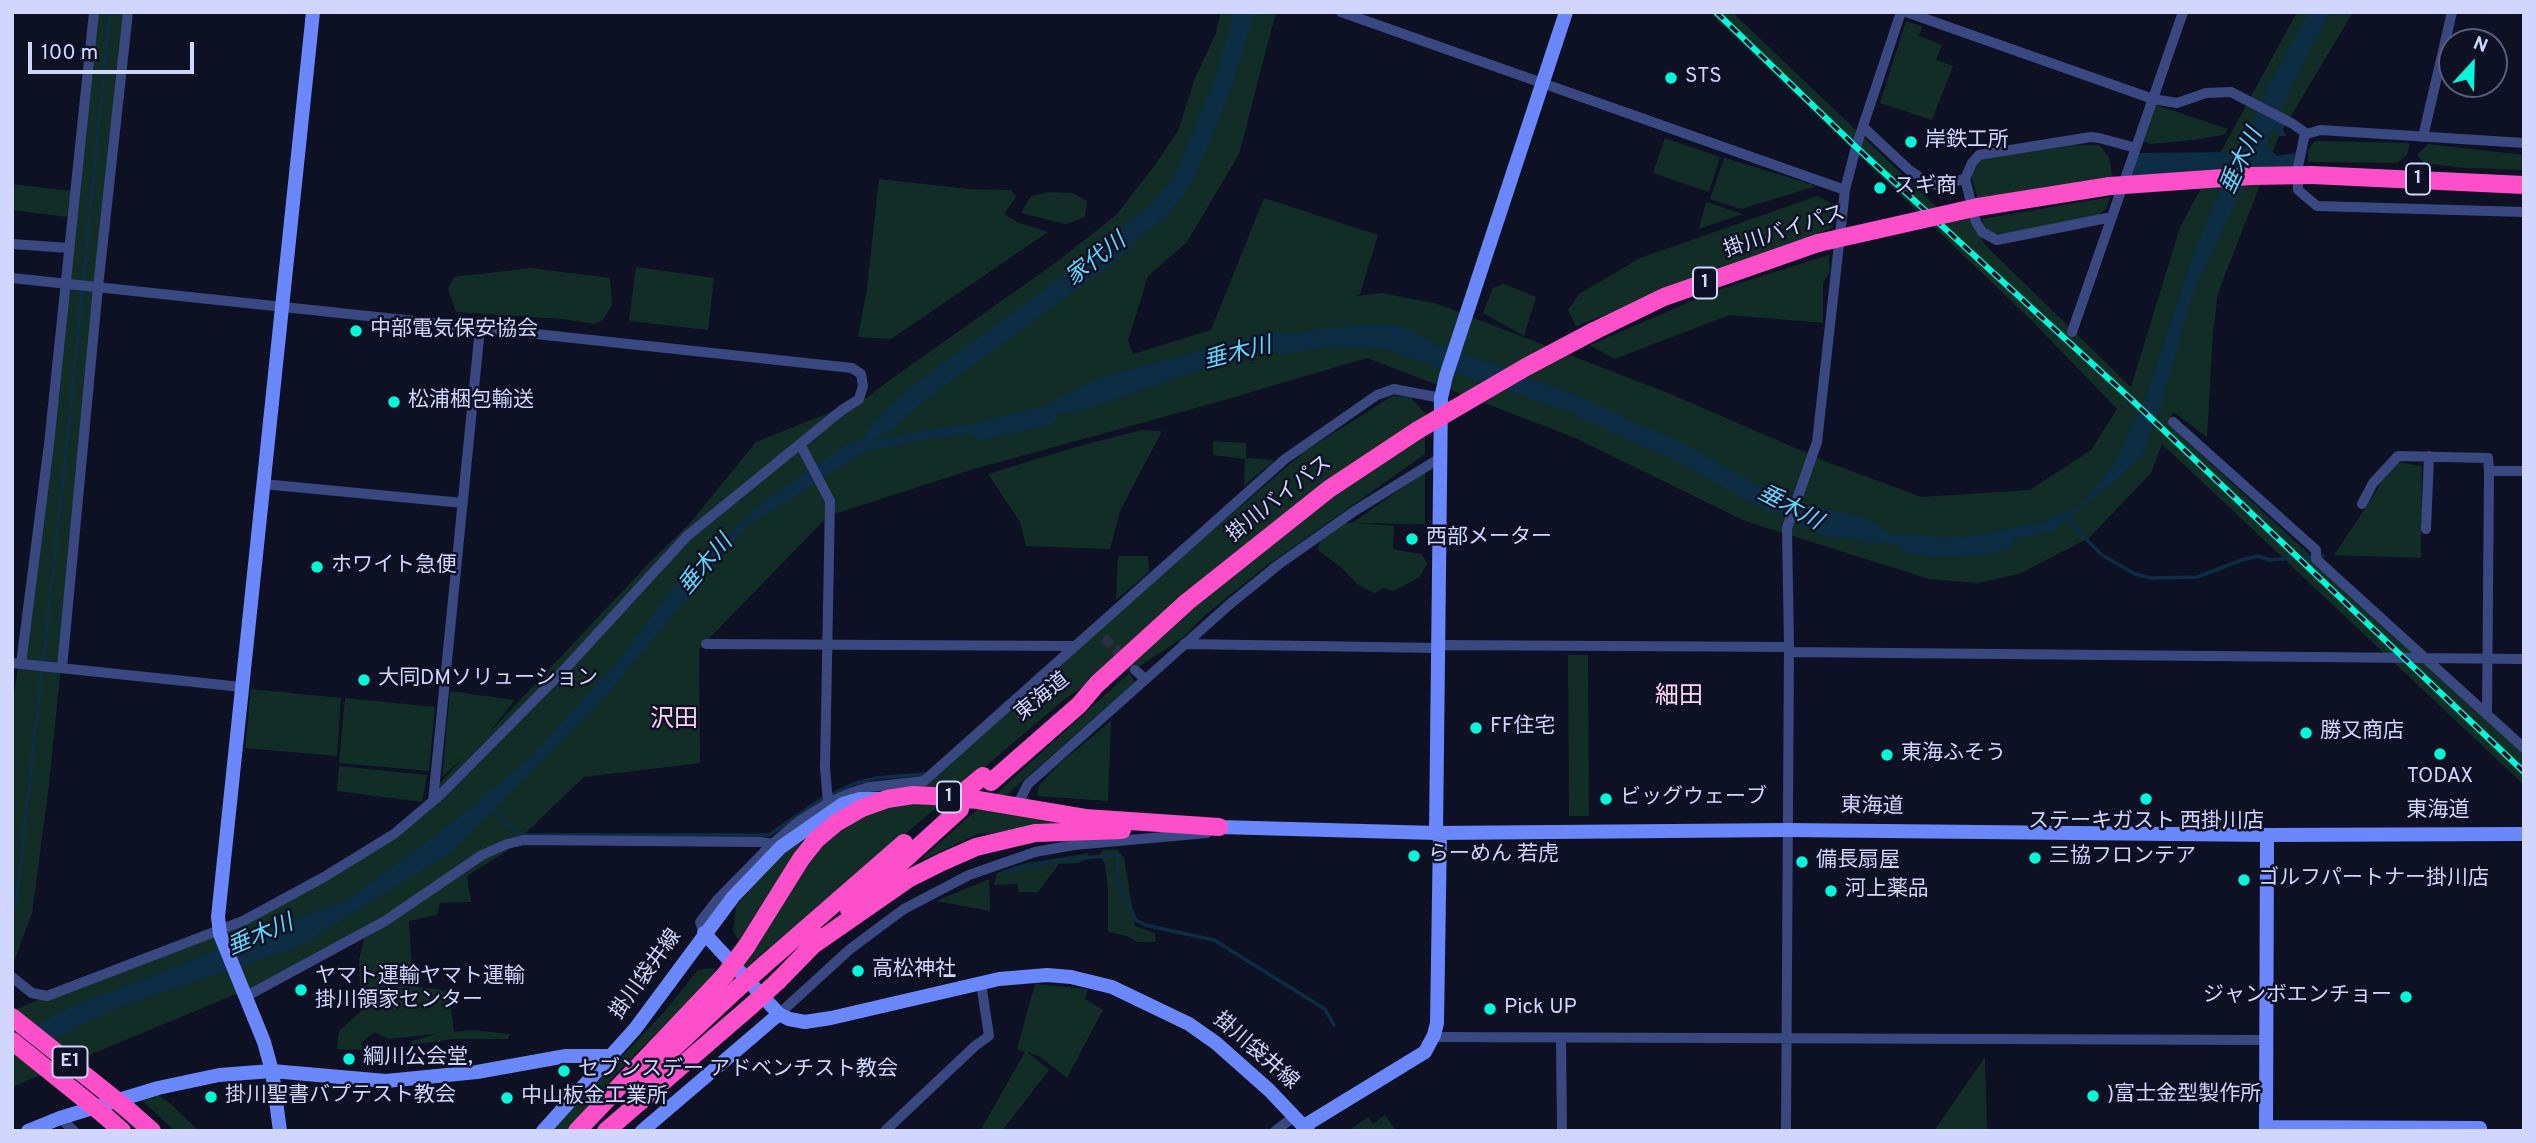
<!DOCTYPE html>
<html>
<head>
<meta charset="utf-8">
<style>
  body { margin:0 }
  #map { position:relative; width:2536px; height:1143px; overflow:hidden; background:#0e1023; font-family:Overpass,sans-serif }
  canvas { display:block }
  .frame { position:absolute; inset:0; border:14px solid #d1d6fe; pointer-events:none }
  .north { position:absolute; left:2438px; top:28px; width:70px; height:70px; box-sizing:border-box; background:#0e1023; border:2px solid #5c5f7b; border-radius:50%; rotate:22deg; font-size:19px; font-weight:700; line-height:28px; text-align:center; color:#d1d6fe }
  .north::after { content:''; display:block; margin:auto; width:24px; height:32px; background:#04f7d9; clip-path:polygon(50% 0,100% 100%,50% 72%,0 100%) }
  .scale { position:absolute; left:28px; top:42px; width:166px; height:32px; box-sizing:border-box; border:4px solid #d1d6fe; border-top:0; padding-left:9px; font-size:21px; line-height:24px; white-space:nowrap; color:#d1d6fe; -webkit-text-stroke:5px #0e1023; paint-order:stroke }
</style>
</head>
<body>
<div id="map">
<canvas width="2536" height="1143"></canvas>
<div class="frame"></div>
<div class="north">N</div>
<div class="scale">100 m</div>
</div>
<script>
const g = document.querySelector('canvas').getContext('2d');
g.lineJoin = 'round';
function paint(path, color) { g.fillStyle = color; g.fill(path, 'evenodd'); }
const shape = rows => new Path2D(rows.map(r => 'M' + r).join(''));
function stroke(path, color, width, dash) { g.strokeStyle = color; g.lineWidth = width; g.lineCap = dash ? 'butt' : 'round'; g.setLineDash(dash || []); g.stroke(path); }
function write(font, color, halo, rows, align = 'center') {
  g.font = font + ' Overpass,"Noto Sans JP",sans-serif'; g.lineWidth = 5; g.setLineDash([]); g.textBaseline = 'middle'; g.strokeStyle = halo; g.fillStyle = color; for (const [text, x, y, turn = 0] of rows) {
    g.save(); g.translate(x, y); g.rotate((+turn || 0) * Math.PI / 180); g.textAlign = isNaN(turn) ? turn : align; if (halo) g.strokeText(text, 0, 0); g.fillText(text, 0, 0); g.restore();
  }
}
paint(shape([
  [95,12,128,12,48,793,32,913,12,967,12,707,34,565],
  [1221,12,1276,12,1239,154,1187,242,1148,276,1128,341,1133,354,1211,330,1264,198,1378,235,1360,294,1356,296,1382,293,1438,304,1668,393,1830,463,1921,497,2030,490,2091,450,2117,409,2034,323,1709,12,1732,12,1944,214,1969,217,1986,246,2131,387,2180,227,2297,12,2353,12,2279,136,2218,293,2213,332,2207,437,2173,412,2168,424,2524,752,2524,785,2162,444,2151,473,2089,538,2019,574,1978,583,1929,579,1745,521,1573,437,1367,358,1207,405,974,469,828,516,699,649,700,763,584,777,507,851,467,876,471,902,440,903,437,915,409,921,413,986,449,991,454,1032,471,1030,510,1034,508,1039,454,1039,411,1045,412,1041,436,1034,388,1039,375,1032,362,1042,362,1050,337,1049,339,1031,361,1011,359,960,365,934,299,968,12,1087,12,1011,284,899,436,803,440,783,464,757,442,777,450,691,515,700,488,734,650,562,691,522,756,442,868,397,887,382,1058,261,1116,215,1155,165,1178,131,1195,78,1216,33],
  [1906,21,1922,26,1919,36,1942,45,1936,60,1953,66,1932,120,1880,103],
  [2156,105,2228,129,2224,135,2193,140,2150,144,2142,141],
  [1665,138,1720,157,1709,192,1653,173],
  [2315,141,2410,143,2407,155,2397,163,2308,162,2308,150],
  [2428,144,2524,155,2524,170,2464,168,2424,163,2417,155],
  [2075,145,2099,145,2109,157,2113,178,1978,200,1971,175,1980,160],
  [1724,158,1725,158,1817,186,1741,209,1710,199],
  [879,179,969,189,1011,190,1016,197,1004,214,1017,222,1048,232,891,339,858,337,867,288],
  [12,184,71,191,68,217,12,210],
  [1050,192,1072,193,1087,201,1085,217,1066,224,1021,213,1031,196],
  [1817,196,1831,203,1835,212,1832,228,1576,326,1568,310,1579,294,1640,258],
  [2110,197,2106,209,2094,218,2001,234,1992,233,1984,227,1982,219],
  [1706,202,1743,214,1699,229],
  [1829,255,1830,271,1823,283,1823,323,1730,315,1614,359,1590,345,1717,290],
  [636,267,714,278,708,330,629,321],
  [531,268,610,278,612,305,603,320,595,324,562,319,456,312,448,289,454,277],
  [1504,284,1536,297,1524,336,1483,313,1493,288],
  [1392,396,1410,397,1425,413,1425,454,1265,567,1204,616,1183,638,1135,669,1092,681,1066,698,955,792,904,790,863,793,925,785,1171,566,1305,451],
  [1141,430,1162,431,1120,511,1110,549,1026,546,1020,522,988,474,1072,448],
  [1213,441,1246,443,1246,458,1275,460,1244,486,1245,459,1213,455],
  [2398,462,2422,466,2421,558,2334,555,2374,495,2383,478],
  [1425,472,1425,524,1355,523,1394,526,1393,548,1397,550,1421,554,1427,563,1420,577,1393,591,1384,588,1374,593,1357,584,1343,569,1318,550,1320,541,1344,523,1352,523],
  [1118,556,1148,556,1149,572,1116,600],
  [1568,655,1588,655,1589,816,1569,816],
  [1129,673,1135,682,1003,798,996,794],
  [251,689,341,698,337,756,245,748],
  [345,698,435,707,429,771,339,763],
  [1111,721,1108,801,1037,796,1039,785,1059,764],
  [339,766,427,775,422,802,337,791],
  [914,801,942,803,763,953,664,1043,808,861,840,827,888,805],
  [979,808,1109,825,978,834,918,862],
  [804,841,739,940,733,932,736,906,781,854],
  [1117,849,1124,857,1135,926,1155,933,1156,942,1137,942,1127,936,1108,932,1108,889,1105,864,1100,854,1103,850],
  [1089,853,1086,859,1078,863,1059,864,1038,892,1019,892,1017,884,994,885,997,873,1022,864],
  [989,879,990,911,936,901],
  [709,968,719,970,615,1075,583,1119,569,1131,551,1131,665,1011,698,970],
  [1035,984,1088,989,1085,999,1103,1010,1067,1078,1039,1056,1027,1052,1049,1070,1002,1131,980,1131,1025,1052,1017,1049],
  [1985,1057,1987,1131,1934,1131],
  [157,1094,173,1106,199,1131,175,1131,140,1099],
  [1385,1115,1396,1131,1348,1131,1368,1117,1373,1124]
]), '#122d26');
paint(shape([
  [2319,12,2330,12,2307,54,2277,117,2286,136,2279,136,2272,128,2266,146,2277,156,2295,153,2298,167,2252,168,2194,290,2160,409,2143,454,2117,479,2052,531,1990,545,1930,547,1868,542,1824,536,1773,510,1748,487,1819,508,1865,517,1890,534,1955,539,2045,521,2082,504,2115,462,2146,396,2193,255,2229,168,2125,178,2134,153,2235,152,2252,141,2257,129,2247,126,2263,118],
  [1383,324,1406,327,1434,344,1499,365,1529,384,1392,338,1343,325],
  [1275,331,1306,341,1286,347,1253,352,1091,408,1024,421,1039,409,1098,378],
  [912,401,875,440,954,425,1008,425,983,432,915,441,863,453,746,527,606,696,450,853,296,948,117,1008,12,1059,12,1038,69,1008,350,898,452,823,530,757,625,653,672,588,763,502,839,449,863,438,872,423]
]), '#0d2d44');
stroke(shape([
  [2068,514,2078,531,2102,555,2135,574,2151,578,2197,577,2242,560,2258,556,2269,560,2323,556],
  [491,809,520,835,769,835,820,800,853,784,876,778,925,774],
  [1004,872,1059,860,1117,855,1118,884,1136,920,1145,925,1214,940,1325,1009,1334,1025],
  [12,913,17,897,66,452,110,12]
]), '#0d2d44', 3.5);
stroke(shape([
  [2264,120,2278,88,2320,12],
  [1281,345,1330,337,1386,339,1577,405,1635,433,1671,447,1749,491,1779,505],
  [885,424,916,395,1113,251,1135,228,1158,211,1179,185,1193,157,1224,81,1244,12],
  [982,431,1048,415],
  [1906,543,1934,547,1979,546,2005,540]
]), '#0d2d44', 19);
stroke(shape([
  [1104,638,1128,662]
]), '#2b2e44', 10, [10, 5]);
stroke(shape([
  [1341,12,1845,190],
  [1906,12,2153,99,2177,103,2206,93,2231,92,2293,124,2307,134,2320,130,2524,143],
  [1863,127,1908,169,1925,181,1936,185,1965,179],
  [2305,133,2298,167,2298,190,2317,206,2524,212],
  [2423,137,2452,12],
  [2112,217,1997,240,1982,232,1976,222,1965,179,1972,163,1979,155,2091,137,2099,138,2136,148],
  [12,244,69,248],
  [12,278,480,328],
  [2072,332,2183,12],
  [2173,422,2316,550,2316,559,2524,748],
  [800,444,830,501,825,767,828,803],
  [263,484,463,503],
  [2362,504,2373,483,2398,456,2488,458,2489,471],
  [2426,529,2429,456],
  [706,644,1075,646],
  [1184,644,1437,648],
  [1437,645,1789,647],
  [1789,652,2524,659],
  [12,663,242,687],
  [21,664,49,444,94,12],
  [62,668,98,287,128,12],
  [1135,670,1144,678],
  [2487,715,2489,471,2524,471],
  [1016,807,1028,784,1230,604,1278,565,1353,512,1440,458],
  [704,933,700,922,717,900,772,844,798,822,828,803,850,793,869,787,924,781,1285,459,1377,395,1394,389,1441,398],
  [12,977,32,993,47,996,243,921,324,877,394,834,433,801,442,793,565,669,687,536,842,410,859,399,863,386,861,374,852,368,480,328,433,801],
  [245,997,385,921,482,855,507,844,524,840,761,842,772,844],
  [779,1014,849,950,881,926,904,909,969,875,1035,852,1074,845,1207,833],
  [1433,1037,2266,1040],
  [1561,1038,1562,1131],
  [60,1118,74,1131],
  [885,1131,975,1046,989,1036,981,983],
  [1275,1131,1295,1116],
  [1786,1131,1789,647,1787,528,1817,442,1845,190,1856,147,1901,12]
]), '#3a4881', 10);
stroke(shape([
  [1219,827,1436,833,1788,830,2267,835,2524,834],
  [1436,833,1441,398,1446,376,1566,12],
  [704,933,779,1014,789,1019,805,1022,831,1018,999,979,1047,975,1071,977,1112,987,1189,1024,1216,1043,1269,1090,1308,1131],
  [1304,1126,1425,1052,1434,1035,1437,1023,1440,833],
  [2266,1127,2480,1128,2480,1131],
  [28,1131,60,1118,158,1088,219,1075,272,1071,386,1081,477,1072,566,1056,611,1056],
  [280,1131,272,1071,264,1042,220,934,218,917,313,12],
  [543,1131,635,1029,733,897,781,847,843,804,860,799,878,799],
  [642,1131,779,1014],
  [2266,1131,2267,835]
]), '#6a87fc', 14);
stroke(shape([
  [2312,175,2524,185],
  [1978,207,2110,186],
  [1594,331,1664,297,1818,243],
  [991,782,1079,705,1097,684,1187,602,1329,489,1418,430],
  [849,910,960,809],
  [813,945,908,879,942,862,976,847,1035,833,1122,830],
  [746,947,801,859,816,840,836,823,862,808,887,799,913,795,933,796,978,800,1085,818,1219,827],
  [764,965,904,843],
  [778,981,821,937],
  [645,1075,737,989],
  [126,1108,152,1131],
  [104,1115,122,1131],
  [577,1131,725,975],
  [606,1131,752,1005]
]), '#fc4fc9', 18);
const rail = shape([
  [1716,12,1856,147,2133,401,2524,772]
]);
stroke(rail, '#04f7d9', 6);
stroke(rail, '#0e1023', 3.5, [10]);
stroke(shape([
  [2110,186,2251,176,2312,175],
  [1818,243,1978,207],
  [1418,430,1526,367,1594,331],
  [948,805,983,776],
  [725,975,746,947],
  [737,989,764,965],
  [752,1005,778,981],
  [12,1017,126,1108],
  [12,1041,104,1115]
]), '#fc4fc9', 18);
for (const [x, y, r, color] of [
  [1671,78,7,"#04f7d9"],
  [1911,142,7,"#04f7d9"],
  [1880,188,7,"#04f7d9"],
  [356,331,7,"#04f7d9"],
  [394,402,7,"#04f7d9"],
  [1412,539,7,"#04f7d9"],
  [317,567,7,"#04f7d9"],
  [364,680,7,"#04f7d9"],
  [1476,728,7,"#04f7d9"],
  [2306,733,7,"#04f7d9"],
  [2440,754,7,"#04f7d9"],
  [1887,755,7,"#04f7d9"],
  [1606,799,7,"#04f7d9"],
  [2146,799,7,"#04f7d9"],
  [1414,856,7,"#04f7d9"],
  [2035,858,7,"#04f7d9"],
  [1802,862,7,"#04f7d9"],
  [2244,880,7,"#04f7d9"],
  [1831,891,7,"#04f7d9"],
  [858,971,7,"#04f7d9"],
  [301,990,7,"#04f7d9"],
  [2406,997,7,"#04f7d9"],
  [1490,1009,7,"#04f7d9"],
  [349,1059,7,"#04f7d9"],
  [564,1071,7,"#04f7d9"],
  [2093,1096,7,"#04f7d9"],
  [211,1097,7,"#04f7d9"],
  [507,1098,7,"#04f7d9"]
]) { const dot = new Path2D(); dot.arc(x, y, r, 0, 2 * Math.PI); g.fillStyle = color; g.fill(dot); stroke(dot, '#0e1023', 2.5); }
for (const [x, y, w] of [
  [2418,179,24],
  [1705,283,24],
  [949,797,24],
  [70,1062,35]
]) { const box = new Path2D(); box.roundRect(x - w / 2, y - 15.5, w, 31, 5); g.fillStyle = '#0e1023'; g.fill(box); stroke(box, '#d1d6fe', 2); }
write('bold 19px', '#d1d6fe', null, [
  ["1",2418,179],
  ["1",1705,283],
  ["1",949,797],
  ["E1",70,1062]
]);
write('21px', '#d1d6fe', '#0e1023', [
  ["STS",1685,78],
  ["岸鉄工所",1925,142],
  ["スギ商",1894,188],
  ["中部電気保安協会",370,331],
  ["松浦梱包輸送",408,402],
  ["西部メーター",1426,539],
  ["ホワイト急便",331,567],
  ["大同DMソリューション",378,680],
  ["FF住宅",1490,728],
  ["勝又商店",2320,733],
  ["東海ふそう",1901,755],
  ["TODAX",2440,778,"center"],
  ["ビッグウェーブ",1620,799],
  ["ステーキガスト 西掛川店",2146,823,"center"],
  ["らーめん 若虎",1428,856],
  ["三協フロンテア",2049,858],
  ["備長扇屋",1816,862],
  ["ゴルフパートナー掛川店",2258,880],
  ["河上薬品",1845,891],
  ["高松神社",872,971],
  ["ヤマト運輸ヤマト運輸",315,978],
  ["掛川領家センター",315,1002],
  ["ジャンボエンチョー",2392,997,"right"],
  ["Pick UP",1504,1009],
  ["綱川公会堂,",363,1059],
  ["セブンスデー アドベンチスト教会",578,1071],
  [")富士金型製作所",2107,1096],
  ["掛川聖書バプテスト教会",225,1097],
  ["中山板金工業所",521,1098]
], 'left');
write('21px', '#d1d6fe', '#0e1023', [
  ["掛川バイパス",1785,233,-18],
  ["掛川バイパス",1280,500,-38],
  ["東海道",1043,698,-39],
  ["東海道",1872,808,1],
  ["東海道",2438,812],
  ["掛川袋井線",647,975,-54],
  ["掛川袋井線",1255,1052,41]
]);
write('italic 23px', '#61d7fc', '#0e1023', [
  ["垂木川",2243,162,-65],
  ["家代川",1097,261,-38],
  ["垂木川",1238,355,-14],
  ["垂木川",1789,509,28],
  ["垂木川",707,566,-50],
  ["垂木川",261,937,-23]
]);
write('24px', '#fed3f8', '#0e1023', [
  ["細田",1679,698],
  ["沢田",674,721]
]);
</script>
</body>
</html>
